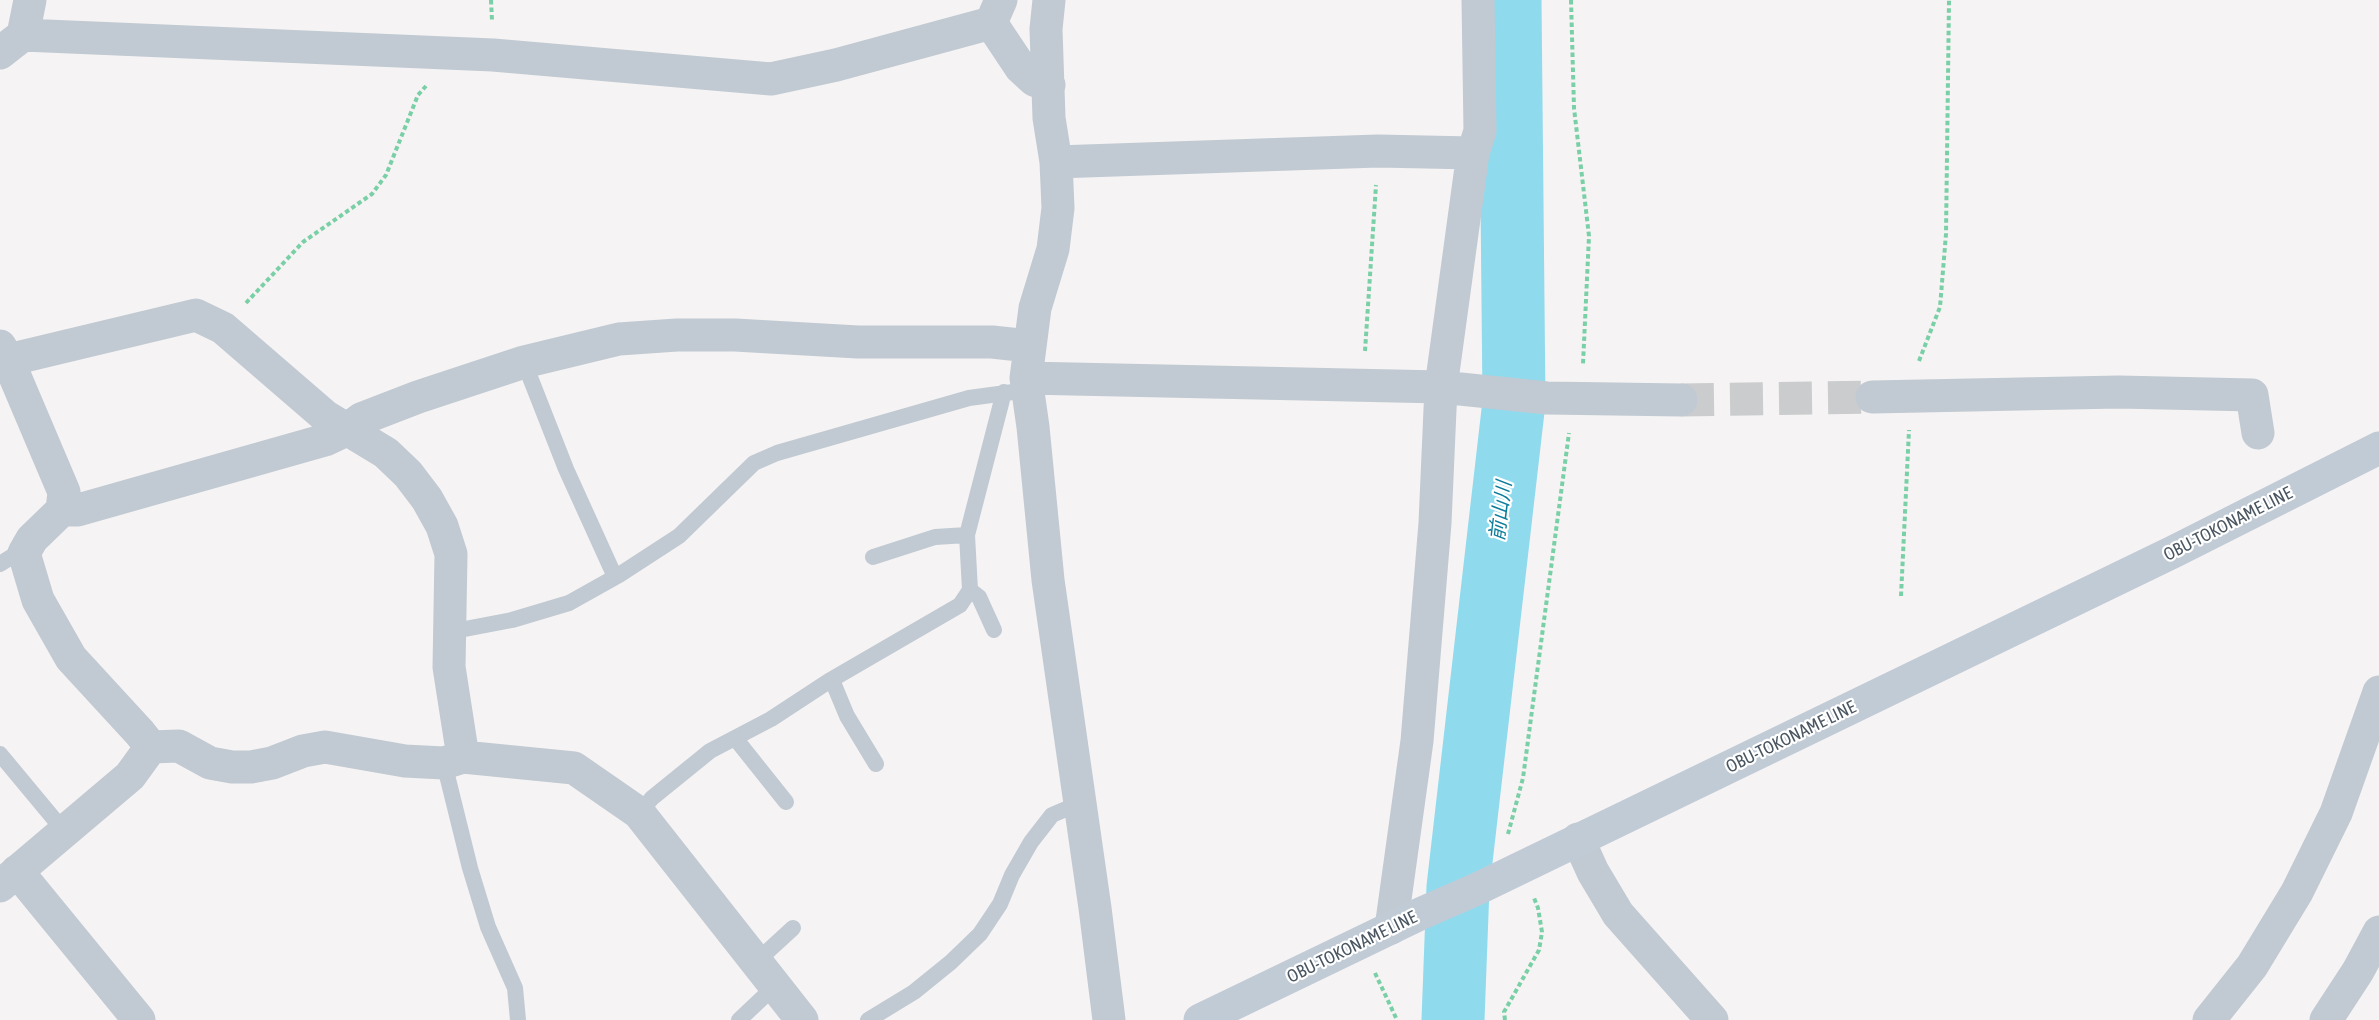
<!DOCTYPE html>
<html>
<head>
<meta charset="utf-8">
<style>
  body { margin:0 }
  canvas { display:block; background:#f5f3f3 }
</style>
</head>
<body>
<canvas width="2379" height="1020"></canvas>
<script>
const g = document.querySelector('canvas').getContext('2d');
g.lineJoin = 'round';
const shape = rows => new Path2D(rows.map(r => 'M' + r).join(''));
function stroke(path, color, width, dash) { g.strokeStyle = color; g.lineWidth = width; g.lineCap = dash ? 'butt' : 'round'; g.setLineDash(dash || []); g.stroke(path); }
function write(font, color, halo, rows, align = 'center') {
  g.font = font + ' "Asap Condensed","Noto Sans JP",sans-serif'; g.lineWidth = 4.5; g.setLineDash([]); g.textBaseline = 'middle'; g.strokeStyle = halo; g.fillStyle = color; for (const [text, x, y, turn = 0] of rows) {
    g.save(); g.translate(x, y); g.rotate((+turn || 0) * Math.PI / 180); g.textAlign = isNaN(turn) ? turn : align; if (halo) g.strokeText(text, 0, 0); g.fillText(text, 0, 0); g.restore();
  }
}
stroke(shape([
  [1453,1020,1458,887,1514,402,1510,0]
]), '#90daee', 63);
stroke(shape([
  [1681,400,1872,397]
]), '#caccce', 33, [33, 16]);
stroke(shape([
  [491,0,492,20],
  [1571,0,1574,108,1589,236,1583,364],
  [246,303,303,242,372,194,386,175,418,95,426,86],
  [1365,351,1376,185],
  [1919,361,1940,307,1946,234,1949,0],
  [1901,596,1909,430],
  [1508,834,1523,778,1569,433],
  [1375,973,1397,1020],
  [1505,1020,1504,1012,1539,950,1542,932,1538,908,1534,898]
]), '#7ad0a6', 4, [4.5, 3]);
stroke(shape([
  [524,362,566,469,615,577],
  [873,557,935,537,967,535],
  [0,564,16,554,24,553],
  [970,590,979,597,994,630],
  [449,632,512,620,569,603,619,575,679,536,754,463,777,453,969,398,1028,390],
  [832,680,847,716,876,764],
  [735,738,786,802],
  [0,754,64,831],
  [444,763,470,868,488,927,515,988,518,1020],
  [639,813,652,798,710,751,771,719,829,681,960,605,970,590,967,535,1004,392],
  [756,962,793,928],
  [739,1020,775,986],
  [868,1020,914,992,951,962,980,934,1000,904,1012,875,1031,842,1052,815,1080,803]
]), '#c1cad2', 16);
stroke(shape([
  [1049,0,1046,29,1049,118,1056,162,1058,208,1053,249,1035,308,1026,378,1033,427,1048,580,1095,908,1109,1020],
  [991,23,1021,68,1034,80,1049,85],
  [23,35,30,0],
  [0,53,23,35,493,55,771,79,836,65,991,23,1001,0],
  [1056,162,1378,151,1473,153],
  [0,346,8,360,64,492,62,510,32,539,24,553,38,600,71,658,140,733,151,747],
  [8,360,196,315,223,328,325,416,386,453,408,474,427,499,442,526,451,554,449,667,463,757],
  [1026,378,1441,387,1547,398,1681,400],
  [1872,397,2119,392,2252,395,2258,433],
  [62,510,78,510,325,440,346,430,361,419,418,397,524,362,619,339,677,335,735,335,858,342,992,342,1029,346],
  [151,747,179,746,210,763,232,767,251,767,272,763,303,751,325,747,405,761,444,763,463,757,574,768,639,813,802,1020],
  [1578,839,1593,872,1618,914,1712,1020],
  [17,871,139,1020],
  [0,886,130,776,151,747],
  [1391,928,1417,741,1435,523,1441,387,1473,153,1480,131,1478,0],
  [2326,1020,2358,971,2379,932]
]), '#c1cad2', 33);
stroke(shape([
  [2209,1020,2252,966,2297,892,2336,813,2379,692]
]), '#c1cad2', 33);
stroke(shape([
  [1200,1020,1422,913,1477,889,2175,551,2379,448]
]), '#c1cbd6', 33);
write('18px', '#4a5661', '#fff', [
  ["OBU-TOKONAME LINE",2228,524,-27],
  ["OBU-TOKONAME LINE",1791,737,-26],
  ["OBU-TOKONAME LINE",1352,947,-26]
]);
write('italic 20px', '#0c7c9b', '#fff', [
  ["前山川",1501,511,-83]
]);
</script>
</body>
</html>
